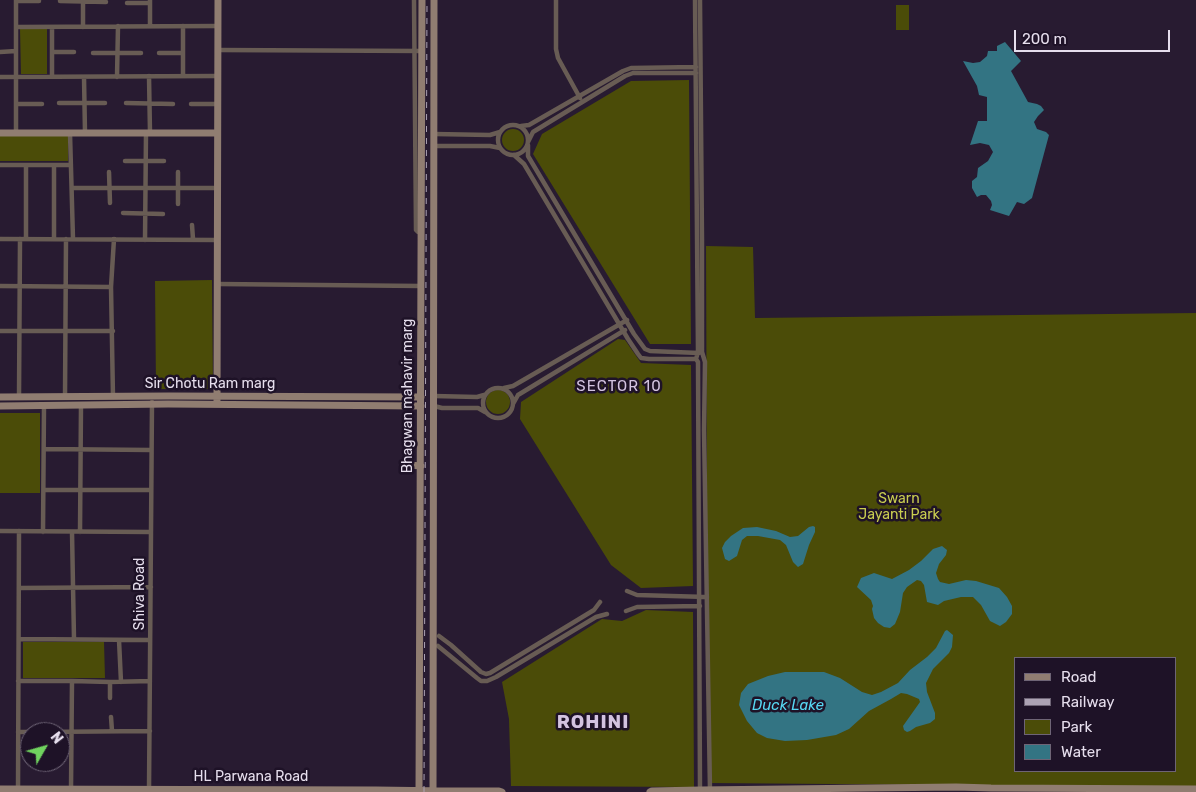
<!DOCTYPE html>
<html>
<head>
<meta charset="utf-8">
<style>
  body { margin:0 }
  #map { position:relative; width:1196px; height:792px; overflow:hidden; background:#281b31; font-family:Rubik,sans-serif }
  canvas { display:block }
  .legend { position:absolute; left:1014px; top:657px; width:162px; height:115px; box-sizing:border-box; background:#1e1227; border:1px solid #6e6476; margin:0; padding:6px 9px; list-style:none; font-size:15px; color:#e6deed }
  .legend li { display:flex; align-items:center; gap:10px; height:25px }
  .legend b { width:25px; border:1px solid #6e6476 }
  .north { position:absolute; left:20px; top:722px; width:50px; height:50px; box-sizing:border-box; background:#1e1227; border:1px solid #6e6476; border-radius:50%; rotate:52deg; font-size:14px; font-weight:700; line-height:20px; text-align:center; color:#e6deed }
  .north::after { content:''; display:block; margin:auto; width:18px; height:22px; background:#70d35f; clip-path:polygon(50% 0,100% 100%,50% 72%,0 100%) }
  .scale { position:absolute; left:1014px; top:30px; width:156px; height:22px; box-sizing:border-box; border:2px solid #e6deed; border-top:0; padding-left:6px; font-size:15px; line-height:18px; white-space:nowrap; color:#e6deed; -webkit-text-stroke:4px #1e1227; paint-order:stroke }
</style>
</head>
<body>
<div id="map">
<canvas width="1196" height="792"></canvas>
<ul class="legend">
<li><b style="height:6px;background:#907d71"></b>Road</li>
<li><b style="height:6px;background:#aca2b4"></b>Railway</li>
<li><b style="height:14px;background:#4b4c08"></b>Park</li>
<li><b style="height:14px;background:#337483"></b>Water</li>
</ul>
<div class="north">N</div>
<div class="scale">200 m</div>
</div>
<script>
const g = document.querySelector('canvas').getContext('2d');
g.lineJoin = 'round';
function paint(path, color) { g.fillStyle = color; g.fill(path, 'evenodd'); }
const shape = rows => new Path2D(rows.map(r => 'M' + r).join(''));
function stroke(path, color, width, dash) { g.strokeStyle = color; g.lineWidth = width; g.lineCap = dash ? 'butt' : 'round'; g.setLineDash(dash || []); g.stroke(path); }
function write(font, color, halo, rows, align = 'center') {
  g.font = font + ' Rubik,sans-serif'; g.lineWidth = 5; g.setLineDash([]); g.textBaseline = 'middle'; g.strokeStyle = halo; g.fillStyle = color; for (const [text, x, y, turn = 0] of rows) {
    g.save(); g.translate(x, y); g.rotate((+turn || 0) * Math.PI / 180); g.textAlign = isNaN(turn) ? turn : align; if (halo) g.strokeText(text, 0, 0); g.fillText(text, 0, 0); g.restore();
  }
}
paint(shape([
  [896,5,909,5,909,30,896,30],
  [20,29,47,29,47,74,21,74],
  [689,80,691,344,650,344,533,154,542,134,631,81],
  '502 140a11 11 0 1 1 22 0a11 11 0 1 1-22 0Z',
  [0,134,68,134,68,161,0,161],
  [706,246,753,247,755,318,1196,313,1196,787,708,783],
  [1015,658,1175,658,1175,771,1015,771],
  [212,280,213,389,156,389,155,281],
  [618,339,625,340,641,363,691,365,693,586,641,588,611,565,520,419,521,402],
  '486 402a12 12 0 1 1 24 0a12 12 0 1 1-24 0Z',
  [0,413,40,413,40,493,0,493],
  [646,610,693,612,694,787,511,786,509,719,502,682,602,619,622,621],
  [23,642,104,642,105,678,23,678]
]), '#4b4c08');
paint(shape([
  [1005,42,1021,61,1011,71,1028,102,1037,104,1041,106,1044,110,1038,116,1034,122,1037,129,1046,132,1049,135,1032,198,1024,204,1017,202,1009,216,990,210,992,205,991,201,986,195,981,195,977,197,972,188,972,181,977,177,978,168,988,161,993,152,989,145,980,143,970,145,978,121,987,121,987,97,979,95,977,86,963,61,973,63,980,62,987,56,988,51,997,51,997,46],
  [813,526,815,527,815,532,809,545,803,564,798,567,793,562,786,545,780,540,758,536,747,536,742,540,737,556,729,561,725,559,722,548,725,542,731,536,743,528,757,527,776,531,790,537,798,536,809,527],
  [942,546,947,550,946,555,939,564,936,573,938,579,940,582,949,584,966,580,976,581,999,588,1007,597,1012,606,1012,614,1006,622,1000,626,990,621,981,605,973,597,961,597,944,601,938,605,927,602,924,585,921,581,917,580,907,587,903,593,900,612,895,624,890,628,884,627,878,623,874,618,872,609,873,606,871,600,857,587,861,578,874,573,892,579,909,570,921,561,933,549],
  [947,630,953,635,952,647,949,653,933,669,926,683,927,692,935,713,935,719,930,723,916,727,910,731,907,732,904,730,903,726,920,702,919,699,907,694,901,693,891,699,869,711,849,729,836,735,807,740,785,741,767,738,757,733,747,721,739,705,741,693,748,684,768,676,785,672,824,672,840,678,862,692,872,695,881,692,898,683,910,670,927,657,936,648,945,631]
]), '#337483');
stroke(shape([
  [16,0,16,133],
  [414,0,416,230,418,232,421,232],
  [556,0,556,49,558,58,580,98],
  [695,0,698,352,696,359,698,362,700,791],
  [700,0,702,239,702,352,705,362,704,430,710,791],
  [16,1,39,1],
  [60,1,106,2],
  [127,3,150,3],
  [150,26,150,0],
  [16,27,218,26],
  [52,27,52,77],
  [83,27,83,0],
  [218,50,422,51],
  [0,52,16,51],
  [52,52,74,52],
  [93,53,141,53],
  [159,53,183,53],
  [149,76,150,133],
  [183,76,183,26],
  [0,77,217,76],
  [84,77,85,133],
  [117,77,118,26],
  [59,103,105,103],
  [126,103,173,104],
  [16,104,42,104],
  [191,104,217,104],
  '498 140a15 15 0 1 1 30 0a15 15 0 1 1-30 0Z',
  [521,126,529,125,623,71,631,68,696,67],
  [70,133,73,239],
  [434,134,490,135,500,132],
  [528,142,533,132,625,76,633,73,696,73],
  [528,145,528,156,634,334,645,349,650,351,699,353],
  [434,146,490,146,500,148],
  [514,155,524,164,628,339,638,354,641,358,649,359,696,359],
  [125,161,164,161],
  [0,165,71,165],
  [26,165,26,239],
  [54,165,54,239],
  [109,172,110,203],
  [178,172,178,204],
  [72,188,218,188],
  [123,213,163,214],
  [192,225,193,239],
  [0,239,218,240],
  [145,240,146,133],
  [218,284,421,286],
  [0,286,111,287],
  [0,331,113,331],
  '483 403a15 15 0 1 1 30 0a15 15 0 1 1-30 0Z',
  [504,388,513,386,627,320],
  [434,396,477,397,484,395],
  [19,397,20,239],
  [65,397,66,239],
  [113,397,111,287,114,239],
  [513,404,518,395,625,330],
  [434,406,442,408,478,408,485,412],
  [44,449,151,450],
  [44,490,151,490],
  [0,531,151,532],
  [43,532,44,406],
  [72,532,74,639],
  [80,532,81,405],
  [19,588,151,587],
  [627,591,637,595,707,597],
  [626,611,637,607,700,606],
  [439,636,451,645,481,672,486,674,490,673,594,610,600,602],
  [19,639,150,640],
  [119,640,121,682],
  [438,646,477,678,481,681,487,681,496,677,596,617,607,614],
  [18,681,72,681,110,682,150,681],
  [110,682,110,698],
  [111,717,112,731],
  [18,732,30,732],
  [40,732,150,731],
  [71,789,72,681],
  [149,790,152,402],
  [18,791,19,531]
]), '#685c54', 4.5);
stroke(shape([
  [0,133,217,133],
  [0,397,169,396,421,397],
  [217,400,218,0],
  [0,406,168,404,421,406],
  [409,465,421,466],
  [0,789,376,790,448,791,499,791,502,792],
  [419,792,422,0],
  [433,792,434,0],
  [650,792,652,791,700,790,956,787,991,788,1196,789]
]), '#907d71', 7);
stroke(shape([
  [424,792,427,0]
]), '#aca2b4', 1, [6, 6]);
write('14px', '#e6deed', '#1e1227', [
  ["Sir Chotu Ram marg",210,384],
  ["Bhagwan mahavir marg",408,396,-90],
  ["Shiva Road",140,594,-90],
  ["HL Parwana Road",251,777]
]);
write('14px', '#c9cd50', '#1e1227', [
  ["Swarn",899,499],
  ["Jayanti Park",899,515]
]);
g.letterSpacing = '1px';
write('15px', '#d3c3e0', '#1e1227', [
  ["SECTOR 10",619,387]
]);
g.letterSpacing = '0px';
write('italic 15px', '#57d7f3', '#1e1227', [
  ["Duck Lake",788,706]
]);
g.letterSpacing = '1px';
write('bold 19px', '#d3c3e0', '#1e1227', [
  ["ROHINI",593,723]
]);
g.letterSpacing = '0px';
</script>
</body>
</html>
